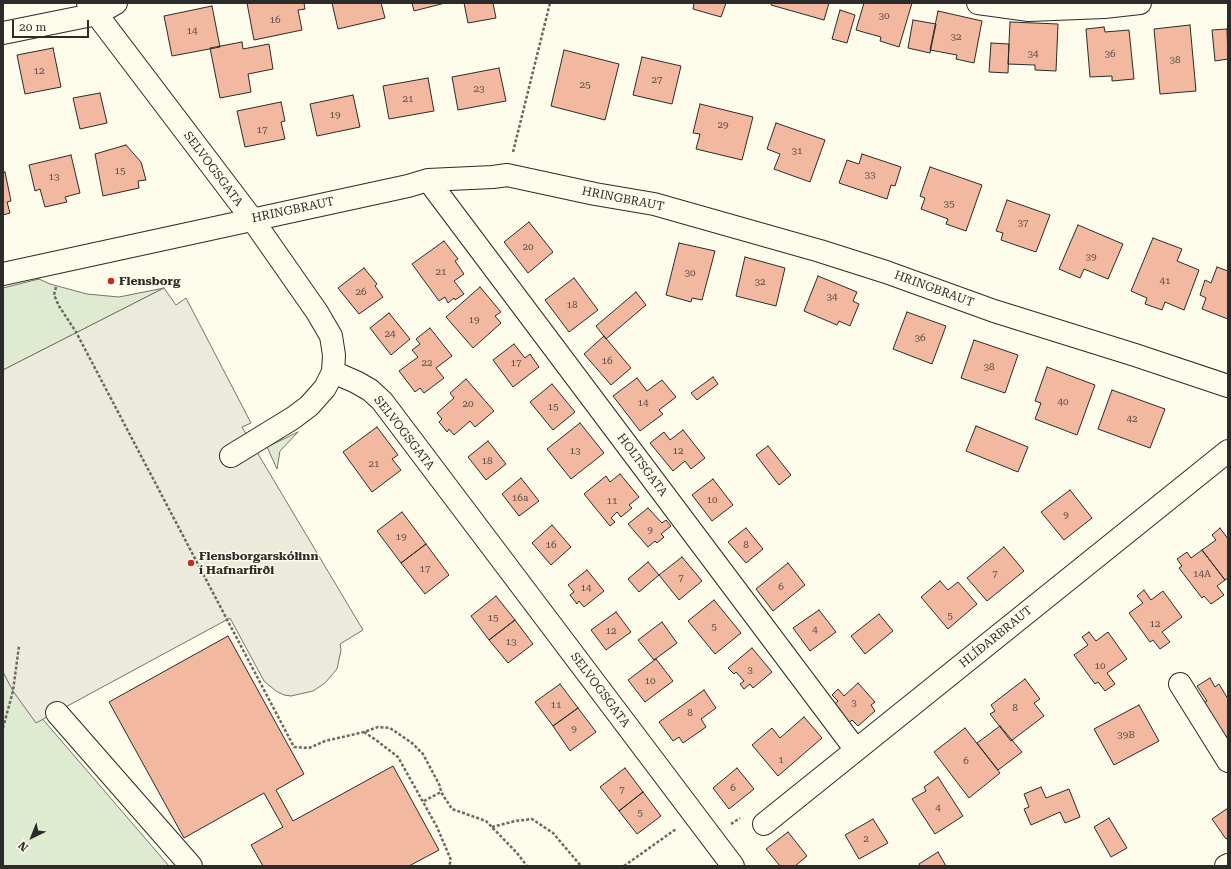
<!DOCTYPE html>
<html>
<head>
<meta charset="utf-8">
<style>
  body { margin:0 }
  #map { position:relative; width:1231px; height:869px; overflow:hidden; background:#fdfbea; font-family:"Roboto Serif",serif }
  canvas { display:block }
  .frame { position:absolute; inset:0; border:4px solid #2b2b2b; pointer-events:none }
  .north { position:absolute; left:12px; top:817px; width:40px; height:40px; -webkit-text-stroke:3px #fdfbea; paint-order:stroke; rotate:223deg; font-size:11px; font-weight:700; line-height:16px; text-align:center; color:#2b2b2b }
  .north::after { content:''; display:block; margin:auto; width:14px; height:18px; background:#2b2b2b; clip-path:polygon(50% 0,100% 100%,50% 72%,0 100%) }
  .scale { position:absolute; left:12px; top:20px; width:77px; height:18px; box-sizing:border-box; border:2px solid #2b2b2b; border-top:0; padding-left:5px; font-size:12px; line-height:14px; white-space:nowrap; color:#2b2b2b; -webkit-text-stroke:3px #fdfbea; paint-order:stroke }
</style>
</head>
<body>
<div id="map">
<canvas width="1231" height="869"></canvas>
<div class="frame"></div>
<div class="north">N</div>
<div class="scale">20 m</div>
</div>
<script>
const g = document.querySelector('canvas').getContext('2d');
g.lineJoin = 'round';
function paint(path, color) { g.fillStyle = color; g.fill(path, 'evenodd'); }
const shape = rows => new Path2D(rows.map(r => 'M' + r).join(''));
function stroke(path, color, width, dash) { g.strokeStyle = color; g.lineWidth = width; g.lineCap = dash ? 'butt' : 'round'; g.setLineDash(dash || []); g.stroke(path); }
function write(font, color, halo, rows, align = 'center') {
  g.font = font + ' "Roboto Serif",serif'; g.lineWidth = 3; g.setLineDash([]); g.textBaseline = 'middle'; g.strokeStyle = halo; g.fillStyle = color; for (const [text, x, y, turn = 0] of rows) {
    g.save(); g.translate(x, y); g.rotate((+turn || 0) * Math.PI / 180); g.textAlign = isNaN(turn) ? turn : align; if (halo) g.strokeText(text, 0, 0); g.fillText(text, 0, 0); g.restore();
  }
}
const green = shape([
  [39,279,50,284,87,294,119,297,164,288,3,370,3,288,39,279],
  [298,432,280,451,277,469,267,447,298,432],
  [3,673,169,866,3,866,3,673]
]);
paint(green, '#deebd1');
stroke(green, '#74746e', 1);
const parking = shape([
  [164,288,176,305,186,298,251,423,242,427,363,630,340,644,341,650,337,669,325,683,313,691,291,696,284,695,276,691,264,681,230,618,36,723,13,691,3,672,3,370,164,288]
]);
paint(parking, '#eceadb');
stroke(parking, '#74746e', 1);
const building = shape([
  [247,3,304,3,305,9,298,10,302,30,254,40,247,3],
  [332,3,381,3,385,18,338,29,332,3],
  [412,3,445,3,414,11,412,3],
  [464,3,493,3,496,18,468,23,464,3],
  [693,3,726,3,721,17,693,9,694,3,693,3],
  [772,3,829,3,824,20,771,5,772,3],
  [864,3,912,3,899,47,880,41,881,37,856,30,864,3],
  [212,6,220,47,172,56,164,16,212,6],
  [840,10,855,15,847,43,832,39,840,10],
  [938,11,982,21,974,63,956,59,957,55,930,50,938,11],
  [913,20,936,24,930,53,908,48,913,20],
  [1010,22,1058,24,1056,71,1035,70,1035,65,1008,64,1010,22],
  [1190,25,1196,91,1160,94,1154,29,1190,25],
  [1104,27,1105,32,1129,30,1134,79,1112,81,1112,76,1090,77,1086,29,1104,27],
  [1227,29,1228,59,1215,61,1212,30,1227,29],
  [242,42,243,49,269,44,273,69,248,74,251,92,220,98,210,48,242,42],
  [991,43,1009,44,1008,73,989,72,991,43],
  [53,48,61,87,25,94,17,55,53,48],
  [564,50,619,64,605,120,551,106,564,50],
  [642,57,681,66,672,104,633,95,642,57],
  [499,68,506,101,458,110,452,77,499,68],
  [428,78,434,111,389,119,383,86,428,78],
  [100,93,107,123,80,129,73,98,100,93],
  [353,95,360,127,317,136,310,104,353,95],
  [281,102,285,121,281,122,285,139,245,147,237,111,281,102],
  [700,104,753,117,742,160,696,149,700,134,693,133,700,104],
  [776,123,825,140,810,182,774,169,780,154,767,149,776,123],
  [126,145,141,162,146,180,138,181,139,188,103,196,95,154,126,145],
  [862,154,901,167,895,186,891,185,887,199,839,183,847,160,859,164,862,154],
  [71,155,80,193,65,197,67,202,45,207,40,189,35,191,29,165,71,155],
  [930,167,982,185,966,231,946,224,948,219,921,209,925,198,920,196,930,167],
  [5,172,11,201,7,202,10,213,3,215,3,173,5,172],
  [1007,200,1050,215,1036,252,1001,240,1003,233,996,231,1007,200],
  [529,222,553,252,528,273,504,242,529,222],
  [1078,225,1123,244,1108,279,1084,269,1080,278,1059,269,1078,225],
  [1153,238,1182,249,1177,261,1199,270,1184,310,1165,302,1162,310,1145,304,1147,298,1131,291,1153,238],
  [444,241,458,259,455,261,464,274,454,281,464,294,455,300,454,298,448,303,445,297,439,301,412,264,444,241],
  [679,243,715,251,702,300,692,298,691,302,666,295,679,243],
  [745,257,785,268,776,306,736,296,745,257],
  [1217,267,1228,271,1228,319,1202,309,1206,298,1200,295,1205,280,1211,283,1217,267],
  [364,268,377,284,375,286,383,297,359,314,338,288,364,268],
  [818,276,857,292,853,301,859,304,850,326,839,321,837,325,804,311,818,276],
  [574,278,598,310,569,332,545,300,574,278],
  [480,287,501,312,495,316,501,323,473,348,446,317,480,287],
  [636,292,646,305,606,339,596,326,636,292],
  [907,312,946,326,932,364,893,349,907,312],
  [389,313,410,339,391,355,370,328,389,313],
  [430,328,452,356,436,368,444,378,424,393,420,388,415,392,399,371,418,357,412,350,420,344,416,339,430,328],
  [604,336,631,368,611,385,584,354,604,336],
  [974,340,1018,355,1005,393,961,378,974,340],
  [514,344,525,358,530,354,539,367,513,387,493,360,514,344],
  [1047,367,1095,385,1077,435,1035,419,1041,403,1035,401,1047,367],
  [713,377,718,384,697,400,691,393,713,377],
  [637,378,647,391,662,380,676,397,659,410,663,414,640,431,613,396,637,378],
  [466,379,494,411,475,427,470,421,454,435,449,429,447,432,439,422,442,419,437,413,454,398,450,393,466,379],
  [552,384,575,412,553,430,530,402,552,384],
  [1112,390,1165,409,1150,448,1098,429,1112,390],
  [580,423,604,453,571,479,547,449,580,423],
  [976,426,1028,447,1018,472,966,451,976,426],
  [377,427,398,455,392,459,401,470,372,492,343,452,377,427],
  [683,430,705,458,691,469,685,461,673,471,650,443,664,432,670,440,683,430],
  [488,441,506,464,486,480,468,457,488,441],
  [768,446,791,475,779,485,756,455,768,446],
  [620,474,639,497,629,505,632,508,621,517,617,512,611,518,615,522,610,526,584,494,606,476,610,482,620,474],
  [521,478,539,501,519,516,502,494,521,478],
  [713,479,733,505,712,521,692,495,713,479],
  [1070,490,1092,518,1064,540,1041,512,1070,490],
  [648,508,662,523,666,520,671,526,661,534,664,537,657,543,655,541,648,547,628,524,648,508],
  [402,512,426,544,401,563,377,531,402,512],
  [552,525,571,547,551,565,532,543,552,525],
  [746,528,763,549,746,563,728,542,746,528],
  [1220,528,1228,539,1228,578,1225,580,1202,550,1216,540,1212,535,1220,528],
  [426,544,449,575,425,594,401,563,426,544],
  [1004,547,1024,571,987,601,967,578,1004,547],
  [1202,550,1225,580,1217,586,1224,595,1211,604,1204,596,1202,598,1179,568,1182,566,1177,559,1187,552,1191,558,1202,550],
  [682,557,702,581,679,600,659,575,682,557],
  [648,562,659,575,639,592,628,579,648,562],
  [788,563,805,585,773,611,756,589,788,563],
  [587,570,604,591,584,607,579,601,577,604,570,595,574,592,568,585,587,570],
  [940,581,948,590,958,582,977,604,948,629,921,597,940,581],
  [1144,590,1151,600,1163,591,1182,617,1162,632,1170,642,1160,649,1153,640,1150,642,1129,613,1143,603,1137,596,1144,590],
  [496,596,515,620,489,640,471,616,496,596],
  [714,600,741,633,715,654,688,621,714,600],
  [819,610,836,632,810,651,793,628,819,610],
  [616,612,631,632,606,650,591,630,616,612],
  [879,614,893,631,865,654,851,636,879,614],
  [515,620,533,644,508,663,489,640,515,620],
  [662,622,677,643,654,660,638,640,662,622],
  [1089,632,1096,641,1108,632,1127,659,1107,673,1115,684,1105,691,1098,682,1095,684,1074,655,1088,645,1082,637,1089,632],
  [228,636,304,774,276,790,293,821,393,766,439,850,409,866,263,866,251,845,283,827,264,793,184,838,109,702,228,636],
  [752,648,772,672,753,688,750,684,744,689,740,684,744,681,736,672,734,674,728,668,752,648],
  [656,659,673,681,645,702,628,680,656,659],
  [1210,678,1215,687,1219,684,1228,699,1228,746,1203,703,1207,701,1197,686,1210,678],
  [1025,679,1040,699,1034,703,1044,716,1011,741,990,714,995,711,991,705,1025,679],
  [858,683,875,702,871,705,875,711,858,726,852,720,847,725,831,707,838,701,832,695,838,689,844,696,858,683],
  [560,684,578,708,553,726,535,702,560,684],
  [704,690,716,708,701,719,706,727,683,743,679,737,673,741,659,722,704,690],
  [1139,705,1159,741,1114,765,1094,729,1139,705],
  [578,708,596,732,570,751,553,726,578,708],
  [804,717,822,738,778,776,752,745,772,728,780,738,804,717],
  [1000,726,1022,752,998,770,977,743,1000,726],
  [965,728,1000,773,969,798,934,752,965,728],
  [625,768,643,792,619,811,600,787,625,768],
  [737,768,754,789,729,809,713,788,737,768],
  [938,777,963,816,935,834,912,799,926,791,924,787,938,777],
  [1041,787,1046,798,1069,789,1080,817,1065,823,1060,812,1031,825,1024,809,1029,807,1024,794,1041,787],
  [643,792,661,816,637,834,619,811,643,792],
  [1228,808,1228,838,1226,839,1212,819,1228,808],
  [1109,818,1127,848,1111,857,1094,827,1109,818],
  [873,819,888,843,859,859,845,835,873,819],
  [788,832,807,856,795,866,780,866,766,849,788,832],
  [938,852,946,866,920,866,919,864,938,852]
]);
paint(building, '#f2b8a0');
stroke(building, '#2b2b2b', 1);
const minor = shape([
  [88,3,252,219,317,312,331,336,334,355,333,372,356,382,370,390,382,401,733,866],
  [978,3,1029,10,1104,7,1140,3],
  [3,33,97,14,116,3],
  [428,180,856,750],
  [3,274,408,186,428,180,493,177,507,175,595,194,654,204,820,251,886,272,994,311,1135,355,1228,386],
  [231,456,293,418,309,406,325,388,333,372],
  [1180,684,1228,761],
  [57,713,191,866],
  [764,824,1228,451],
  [1226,866,1228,865]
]);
stroke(minor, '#2b2b2b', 24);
stroke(shape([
  [513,152,550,3],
  [56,287,54,295,59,306,76,332,294,747,309,748,325,741,364,732,378,727,390,728,412,743,423,754,440,786,441,792,452,809,486,821,517,853,527,866],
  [3,728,13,691,19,646],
  [364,732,376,740,398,757,437,827,451,860,449,866],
  [424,801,441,792],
  [731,824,740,818],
  [492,827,515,821,532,819,553,833,581,866],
  [624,866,676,829]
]), '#6a6964', 2.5, [3, 2]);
stroke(minor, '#fdfbea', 22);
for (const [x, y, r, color] of [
  [111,281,4,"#c62828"],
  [191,563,4,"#c62828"]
]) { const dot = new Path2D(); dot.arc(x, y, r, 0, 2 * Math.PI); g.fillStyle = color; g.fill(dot); stroke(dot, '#fdfbea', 1.5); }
write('10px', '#5d4e48', null, [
  ["30",884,16],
  ["16",275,20],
  ["14",192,31],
  ["32",956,37],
  ["34",1033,54],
  ["36",1110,54],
  ["38",1175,60],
  ["12",39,71],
  ["27",657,80],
  ["25",585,85],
  ["23",479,89],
  ["21",408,99],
  ["19",335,115],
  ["29",723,125],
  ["17",262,130],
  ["31",797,151],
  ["15",120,171],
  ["33",870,175],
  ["13",54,177],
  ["35",949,204],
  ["37",1023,223],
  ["20",528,247],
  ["39",1091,257],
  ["21",441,272],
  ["30",690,273],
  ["41",1165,281],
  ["32",760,282],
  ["26",361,292],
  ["34",832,297],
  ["18",572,305],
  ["19",474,320],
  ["24",390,334],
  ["36",920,338],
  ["16",607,361],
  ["22",427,363],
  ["17",516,363],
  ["38",989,367],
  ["40",1063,402],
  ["14",643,403],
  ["20",468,404],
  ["15",553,407],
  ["42",1132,419],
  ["13",575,451],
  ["12",678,451],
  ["18",487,461],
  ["21",374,464],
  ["16a",520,498],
  ["10",712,500],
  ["11",612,501],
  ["9",1066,515],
  ["9",650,530],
  ["19",401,537],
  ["16",551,545],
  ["8",746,545],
  ["17",425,569],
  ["7",995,574],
  ["14A",1202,574],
  ["7",681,578],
  ["6",781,587],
  ["14",586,588],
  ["5",950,616],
  ["15",493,618],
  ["12",1155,624],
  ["5",714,627],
  ["4",815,630],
  ["12",611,631],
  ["13",511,642],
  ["10",1100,666],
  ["3",750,670],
  ["10",650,681],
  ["3",854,703],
  ["11",556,705],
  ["8",1015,708],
  ["8",690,713],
  ["9",574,729],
  ["39B",1126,735],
  ["1",781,760],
  ["6",966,761],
  ["6",733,788],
  ["7",622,790],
  ["4",938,808],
  ["5",640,813],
  ["2",866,839]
]);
write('12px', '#2b2b2b', '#fdfbea', [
  ["SELVOGSGATA",213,169,53],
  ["HRINGBRAUT",623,199,11],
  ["HRINGBRAUT",293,210,-12],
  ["HRINGBRAUT",934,289,20],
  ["SELVOGSGATA",404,433,52],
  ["HOLTSGATA",642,465,53],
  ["HLÍÐARBRAUT",996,637,-39],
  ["SELVOGSGATA",600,690,53]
]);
write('bold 12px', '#2b2b2b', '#fdfbea', [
  ["Flensborg",119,281],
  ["Flensborgarskólinn",199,556],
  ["í Hafnarfirði",199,570]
], 'left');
</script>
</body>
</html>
